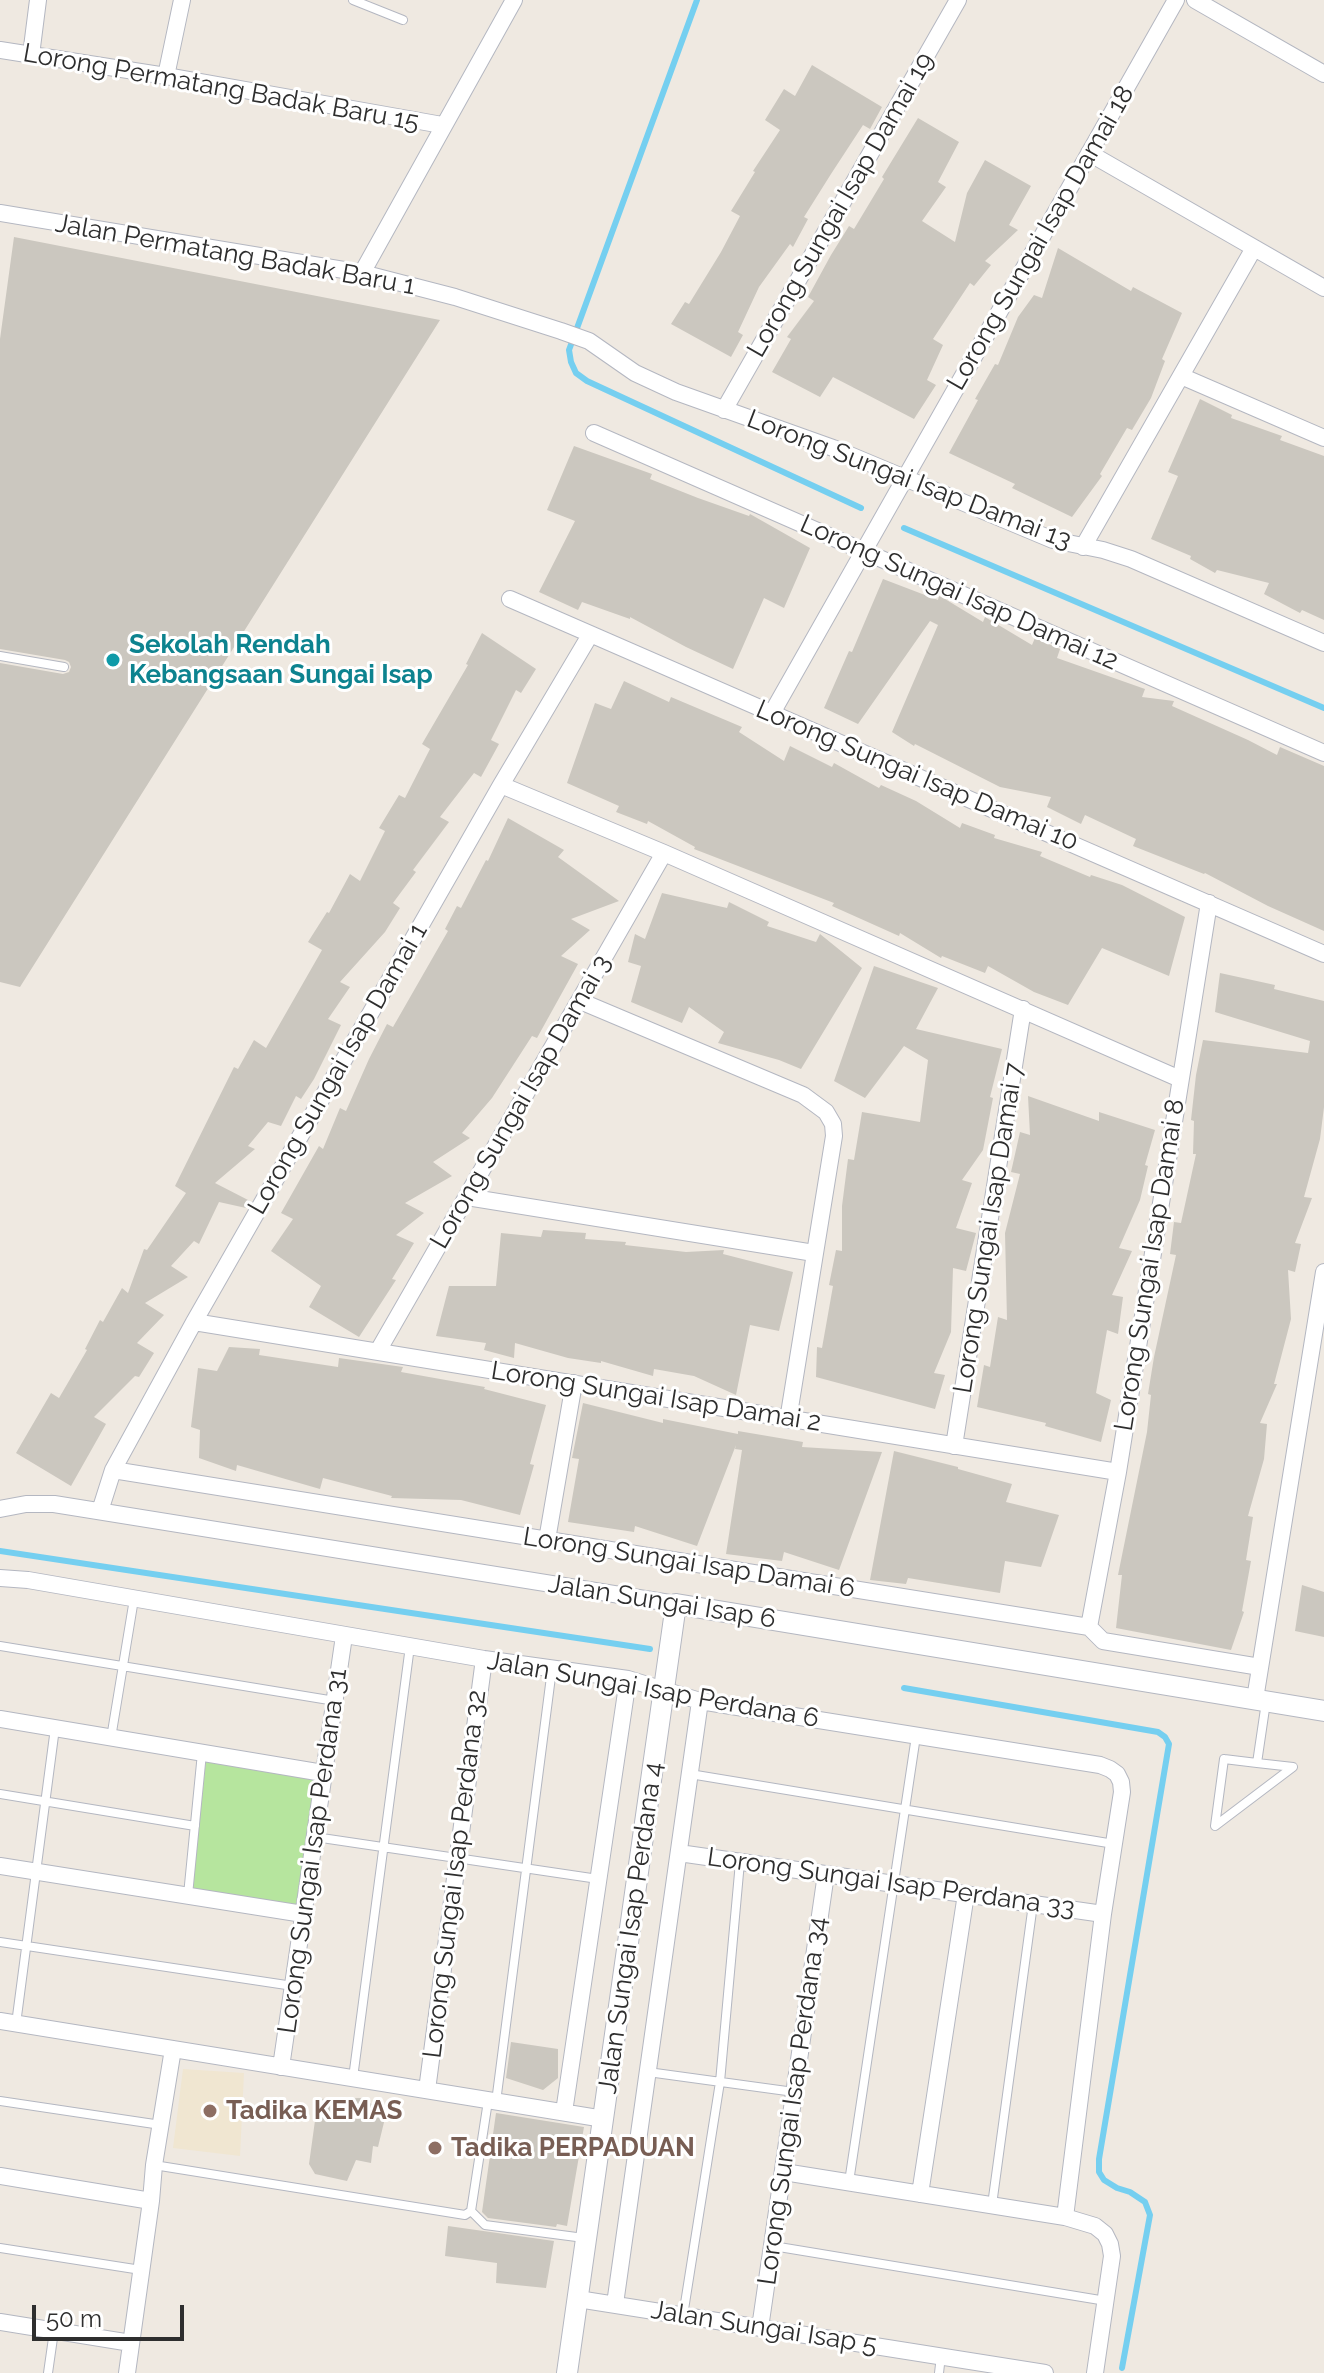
<!DOCTYPE html>
<html>
<head>
<meta charset="utf-8">
<style>
  body { margin:0 }
  #map { position:relative; width:1324px; height:2373px; overflow:hidden; background:#efe9e1; font-family:Raleway,sans-serif }
  canvas { display:block }
  .scale { position:absolute; left:32px; top:2305px; width:152px; height:36px; box-sizing:border-box; border:4px solid #2e2e2e; border-top:0; padding-left:10px; font-size:24px; line-height:28px; white-space:nowrap; color:#2e2e2e; -webkit-text-stroke:6px #fff; paint-order:stroke }
</style>
</head>
<body>
<div id="map">
<canvas width="1324" height="2373"></canvas>
<div class="scale">50 m</div>
</div>
<script>
const g = document.querySelector('canvas').getContext('2d');
g.lineJoin = 'round';
function paint(path, color) { g.fillStyle = color; g.fill(path, 'evenodd'); }
const shape = rows => new Path2D(rows.map(r => 'M' + r).join(''));
function stroke(path, color, width, dash) { g.strokeStyle = color; g.lineWidth = width; g.lineCap = dash ? 'butt' : 'round'; g.setLineDash(dash || []); g.stroke(path); }
function write(font, color, halo, rows, align = 'center') {
  g.font = font + ' Raleway,sans-serif'; g.lineWidth = 6; g.setLineDash([]); g.textBaseline = 'middle'; g.strokeStyle = halo; g.fillStyle = color; for (const [text, x, y, turn = 0] of rows) {
    g.save(); g.translate(x, y); g.rotate((+turn || 0) * Math.PI / 180); g.textAlign = isNaN(turn) ? turn : align; if (halo) g.strokeText(text, 0, 0); g.fillText(text, 0, 0); g.restore();
  }
}
paint(shape([
  [183,2069,244,2073,240,2156,173,2148]
]), '#f0e6d1');
paint(shape([
  [206,1759,318,1778,298,1908,192,1893]
]), '#b6e59e');
stroke(shape([
  [697,0,569,350,571,362,576,373,587,381,861,508],
  [904,528,1324,708],
  [0,1551,650,1649],
  [904,1688,1158,1732,1165,1737,1169,1744,1099,2159,1099,2172,1104,2180,1117,2188,1130,2192,1145,2202,1150,2215,1122,2368]
]), '#75cff0', 6);
paint(shape([
  [812,65,882,107,870,129,863,125,831,174,804,217,808,219,793,247,790,244,759,287,738,332,743,335,731,357,671,324,685,302,689,304,721,252,740,216,731,211,755,172,753,171,780,130,765,120,784,89,795,96],
  [918,118,959,142,938,182,946,187,922,221,955,242,967,193,985,160,1031,186,1009,225,1018,230,985,261,991,265,974,286,970,283,933,339,943,345,927,380,936,385,914,419,833,377,820,397,772,372,791,339,787,337,814,301,808,297,831,255,849,226,854,229,884,179,882,177],
  [14,237,440,320,20,987,0,982,0,663,63,674,69,672,71,667,69,662,65,660,0,649,0,339],
  [1058,248,1131,291,1133,287,1182,313,1162,359,1165,361,1151,398,1132,430,1127,428,1100,474,1102,476,1072,517,1012,488,1015,484,949,453,978,400,975,399,995,364,998,365,1018,317,1034,295,1042,298],
  [1200,399,1232,415,1231,418,1282,436,1280,440,1324,456,1324,620,1302,610,1300,613,1264,594,1269,583,1217,570,1215,573,1190,559,1191,556,1151,539,1178,476,1168,472],
  [574,446,652,474,650,479,698,498,749,516,750,514,810,548,784,608,764,598,733,669,686,647,630,617,630,619,582,602,578,610,539,592,575,521,547,510],
  [883,579,938,600,939,596,945,599,983,622,985,617,1032,645,1035,638,1060,649,1057,658,1145,689,1142,697,1174,701,1172,706,1248,740,1277,755,1280,747,1324,766,1324,931,1268,906,1205,873,1204,874,1133,846,1136,839,1085,815,1081,824,1047,807,1051,797,1000,787,915,744,914,746,892,732,938,625,930,621,858,724,824,708,849,651,852,652],
  [482,633,536,669,521,693,516,690,491,740,499,744,481,777,474,773,440,817,449,822,413,870,416,872,393,903,400,908,385,932,340,982,350,987,328,1019,341,1025,314,1079,301,1099,296,1096,281,1126,268,1122,248,1146,255,1149,215,1183,250,1201,246,1208,219,1202,199,1244,194,1241,171,1266,188,1277,145,1303,164,1315,137,1343,154,1353,139,1377,135,1376,94,1417,106,1424,71,1486,16,1453,51,1393,59,1398,87,1350,85,1349,100,1320,103,1322,122,1288,128,1293,144,1249,147,1250,186,1193,175,1186,234,1067,238,1069,254,1040,266,1048,322,950,308,942,327,912,329,913,350,874,360,881,385,831,379,828,399,795,405,798,430,749,422,744,468,665,466,664],
  [624,681,669,702,671,697,742,727,739,732,784,761,790,746,832,767,834,763,879,788,881,785,916,801,960,828,962,823,995,835,994,838,1042,852,1040,856,1090,877,1091,875,1122,885,1185,917,1169,976,1102,948,1068,1005,1034,992,988,966,985,973,942,956,941,958,900,933,899,936,832,906,834,903,694,849,695,847,648,821,647,824,616,812,619,806,567,783,595,703,611,709],
  [508,818,564,850,558,857,619,901,571,919,590,930,561,956,578,964,537,1038,532,1036,492,1098,462,1133,470,1138,433,1162,452,1176,405,1203,424,1213,396,1235,414,1243,392,1279,396,1280,359,1337,309,1307,321,1286,271,1251,293,1219,281,1213,319,1146,323,1149,340,1108,346,1111,369,1059,387,1024,393,1027,448,931,445,929,457,906,461,908,486,860,488,861],
  [662,893,727,908,729,902,769,922,767,926,816,942,820,934,862,968,801,1069,779,1060,718,1043,724,1032,689,1007,682,1023,631,1002,641,966,628,962,635,934,645,939],
  [874,966,938,988,916,1029,1002,1049,990,1097,993,1098,983,1150,962,1180,972,1183,956,1228,976,1233,966,1271,953,1268,951,1332,934,1373,945,1375,935,1409,816,1377,817,1347,822,1348,833,1286,829,1285,836,1250,842,1251,842,1206,848,1159,854,1160,862,1112,920,1122,927,1068,928,1060,904,1046,865,1098,834,1081],
  [1220,973,1275,985,1274,989,1324,1001,1324,1107,1320,1139,1304,1197,1312,1198,1295,1243,1301,1244,1295,1272,1288,1270,1291,1319,1274,1384,1277,1384,1260,1423,1267,1424,1264,1459,1248,1516,1253,1517,1246,1560,1251,1561,1242,1611,1244,1612,1231,1650,1116,1628,1122,1575,1118,1575,1147,1432,1151,1395,1148,1394,1154,1357,1176,1255,1170,1254,1174,1222,1181,1223,1196,1154,1193,1154,1194,1121,1191,1120,1196,1075,1203,1040,1308,1053,1310,1041,1215,1012],
  [1028,1096,1099,1121,1099,1112,1155,1130,1145,1165,1148,1166,1140,1200,1119,1248,1132,1251,1112,1295,1123,1297,1118,1334,1107,1330,1096,1393,1111,1400,1101,1442,1045,1426,1046,1423,977,1407,984,1365,990,1367,998,1317,1007,1320,1005,1233,1020,1174,1011,1172,1020,1132,1030,1135],
  [543,1230,586,1233,585,1239,626,1242,625,1245,686,1252,724,1250,723,1254,793,1272,779,1331,750,1325,736,1395,694,1376,654,1369,653,1376,601,1361,601,1363,568,1358,515,1343,514,1358,484,1350,486,1343,436,1336,449,1286,496,1286,501,1233,541,1237],
  [229,1347,260,1349,259,1355,338,1367,339,1358,403,1367,401,1372,485,1387,484,1389,546,1405,530,1464,534,1465,520,1515,461,1500,391,1498,392,1496,323,1478,320,1489,237,1465,236,1471,199,1458,200,1430,191,1427,198,1368,217,1371],
  [583,1403,663,1423,663,1419,738,1434,738,1431,803,1442,802,1447,882,1452,839,1570,784,1552,782,1561,726,1554,742,1450,735,1449,736,1445,697,1546,635,1526,634,1532,568,1522,579,1459,572,1458],
  [894,1451,958,1467,958,1469,1012,1484,1006,1502,1059,1515,1041,1567,1005,1561,1000,1593,908,1578,906,1584,870,1580],
  [1302,1585,1324,1592,1324,1637,1295,1631],
  [511,2042,558,2049,558,2078,543,2090,506,2078],
  [363,2098,386,2114,378,2147,373,2146,371,2163,356,2160,347,2181,315,2174,309,2164,318,2099],
  [496,2113,584,2127,567,2226,557,2224,556,2227,488,2218,482,2212],
  [448,2226,554,2241,546,2288,496,2283,497,2263,445,2256]
]), '#cbc7bf');
const service = shape([
  [353,0,403,20],
  [0,656,64,667],
  [0,1646,335,1701],
  [111,1738,134,1599],
  [1224,1759,1257,1763,1293,1767,1215,1826,1224,1759],
  [1257,1763,1266,1702],
  [690,1774,1114,1844],
  [0,1794,195,1826],
  [315,1837,598,1879],
  [188,1895,202,1753],
  [0,1942,293,1986],
  [16,2024,55,1728],
  [648,2072,794,2092],
  [353,2078,410,1646],
  [0,2101,161,2125],
  [496,2102,552,1669],
  [154,2165,465,2215,471,2211,488,2101],
  [849,2182,916,1736],
  [992,2205,1033,1904],
  [471,2211,485,2225,584,2238],
  [773,2246,1106,2301],
  [0,2248,141,2270],
  [683,2316,720,2082,740,1862],
  [48,2373,54,2331],
  [939,2373,941,2356]
]);
const minor = shape([
  [1195,0,1324,74],
  [0,50,166,76,442,125],
  [31,55,38,0],
  [166,76,182,0],
  [1089,153,1324,288],
  [0,213,362,273,455,297,561,331,589,341,635,373,676,392,833,448,1053,540,1103,550,1131,559,1324,643],
  [362,273,514,0],
  [1181,376,1324,438],
  [724,410,958,0],
  [594,433,1324,753],
  [1083,547,1254,248],
  [510,599,1324,954],
  [772,713,1176,0],
  [501,785,664,853,1180,1079],
  [580,1001,803,1095,826,1112,833,1124,834,1136,788,1420],
  [467,1197,814,1253],
  [194,1322,1118,1472],
  [378,1351,664,853],
  [954,1446,1023,1009],
  [113,1470,1089,1627,1103,1641,1260,1667],
  [0,1509,26,1504,54,1504,676,1604],
  [100,1511,113,1470,194,1322,501,785,590,635],
  [547,1540,574,1383],
  [0,1578,28,1580,484,1659,628,1679,700,1701,1100,1765,1110,1769,1117,1774,1121,1782,1122,1792,1103,1914,1065,2217],
  [1089,1627,1118,1472,1209,903],
  [1255,1699,1324,1272],
  [0,1719,323,1773],
  [679,1853,1103,1914],
  [0,1866,303,1914],
  [0,2021,604,2119],
  [281,2067,344,1636],
  [427,2090,484,1659],
  [564,2112,628,1679],
  [784,2172,1065,2217,1095,2226,1105,2234,1110,2244,1112,2256,1095,2373],
  [0,2176,151,2201],
  [920,2194,966,1894],
  [578,2299,1045,2373],
  [615,2304,700,1701],
  [0,2322,131,2343],
  [760,2328,826,1874],
  [127,2373,151,2201,154,2165,173,2049]
]);
const tertiary = shape([
  [567,2373,676,1604,1324,1711]
]);
stroke(service, '#b4b7c1', 10);
stroke(minor, '#b4b7c1', 18);
stroke(tertiary, '#b4b7c1', 22);
stroke(service, '#fff', 8);
stroke(minor, '#fff', 16);
stroke(tertiary, '#fff', 20);
for (const [x, y, r, color] of [
  [113,660,8,"#0f9aa8"],
  [210,2111,8,"#8d6e63"],
  [435,2148,8,"#8d6e63"]
]) { const dot = new Path2D(); dot.arc(x, y, r, 0, 2 * Math.PI); g.fillStyle = color; g.fill(dot); stroke(dot, '#fff', 3); }
write('26px', '#2e2e2e', '#fff', [
  ["Lorong Permatang Badak Baru 15",221,88,10],
  ["Lorong Sungai Isap Damai 19",841,205,-60],
  ["Lorong Sungai Isap Damai 18",1041,238,-60],
  ["Jalan Permatang Badak Baru 1",235,255,10],
  ["Lorong Sungai Isap Damai 13",909,480,21],
  ["Lorong Sungai Isap Damai 12",959,593,24],
  ["Lorong Sungai Isap Damai 10",917,776,23],
  ["Lorong Sungai Isap Damai 1",338,1069,-60],
  ["Lorong Sungai Isap Damai 3",521,1102,-60],
  ["Lorong Sungai Isap Damai 7",989,1228,-81],
  ["Lorong Sungai Isap Damai 8",1150,1265,-81],
  ["Lorong Sungai Isap Damai 2",656,1397,9],
  ["Lorong Sungai Isap Damai 6",689,1563,9],
  ["Jalan Sungai Isap 6",662,1602,9],
  ["Jalan Sungai Isap Perdana 6",653,1690,10],
  ["Lorong Sungai Isap Perdana 31",313,1851,-82],
  ["Lorong Sungai Isap Perdana 32",455,1874,-83],
  ["Lorong Sungai Isap Perdana 33",891,1883,8],
  ["Jalan Sungai Isap Perdana 4",631,1928,-82],
  ["Lorong Sungai Isap Perdana 34",793,2101,-82],
  ["Jalan Sungai Isap 5",764,2328,9]
]);
write('bold 26px', '#0d838f', '#fff', [
  ["Sekolah Rendah",129,645],
  ["Kebangsaan Sungai Isap",129,675]
], 'left');
write('bold 26px', '#785e54', '#fff', [
  ["Tadika KEMAS",226,2111],
  ["Tadika PERPADUAN",451,2148]
], 'left');
</script>
</body>
</html>
